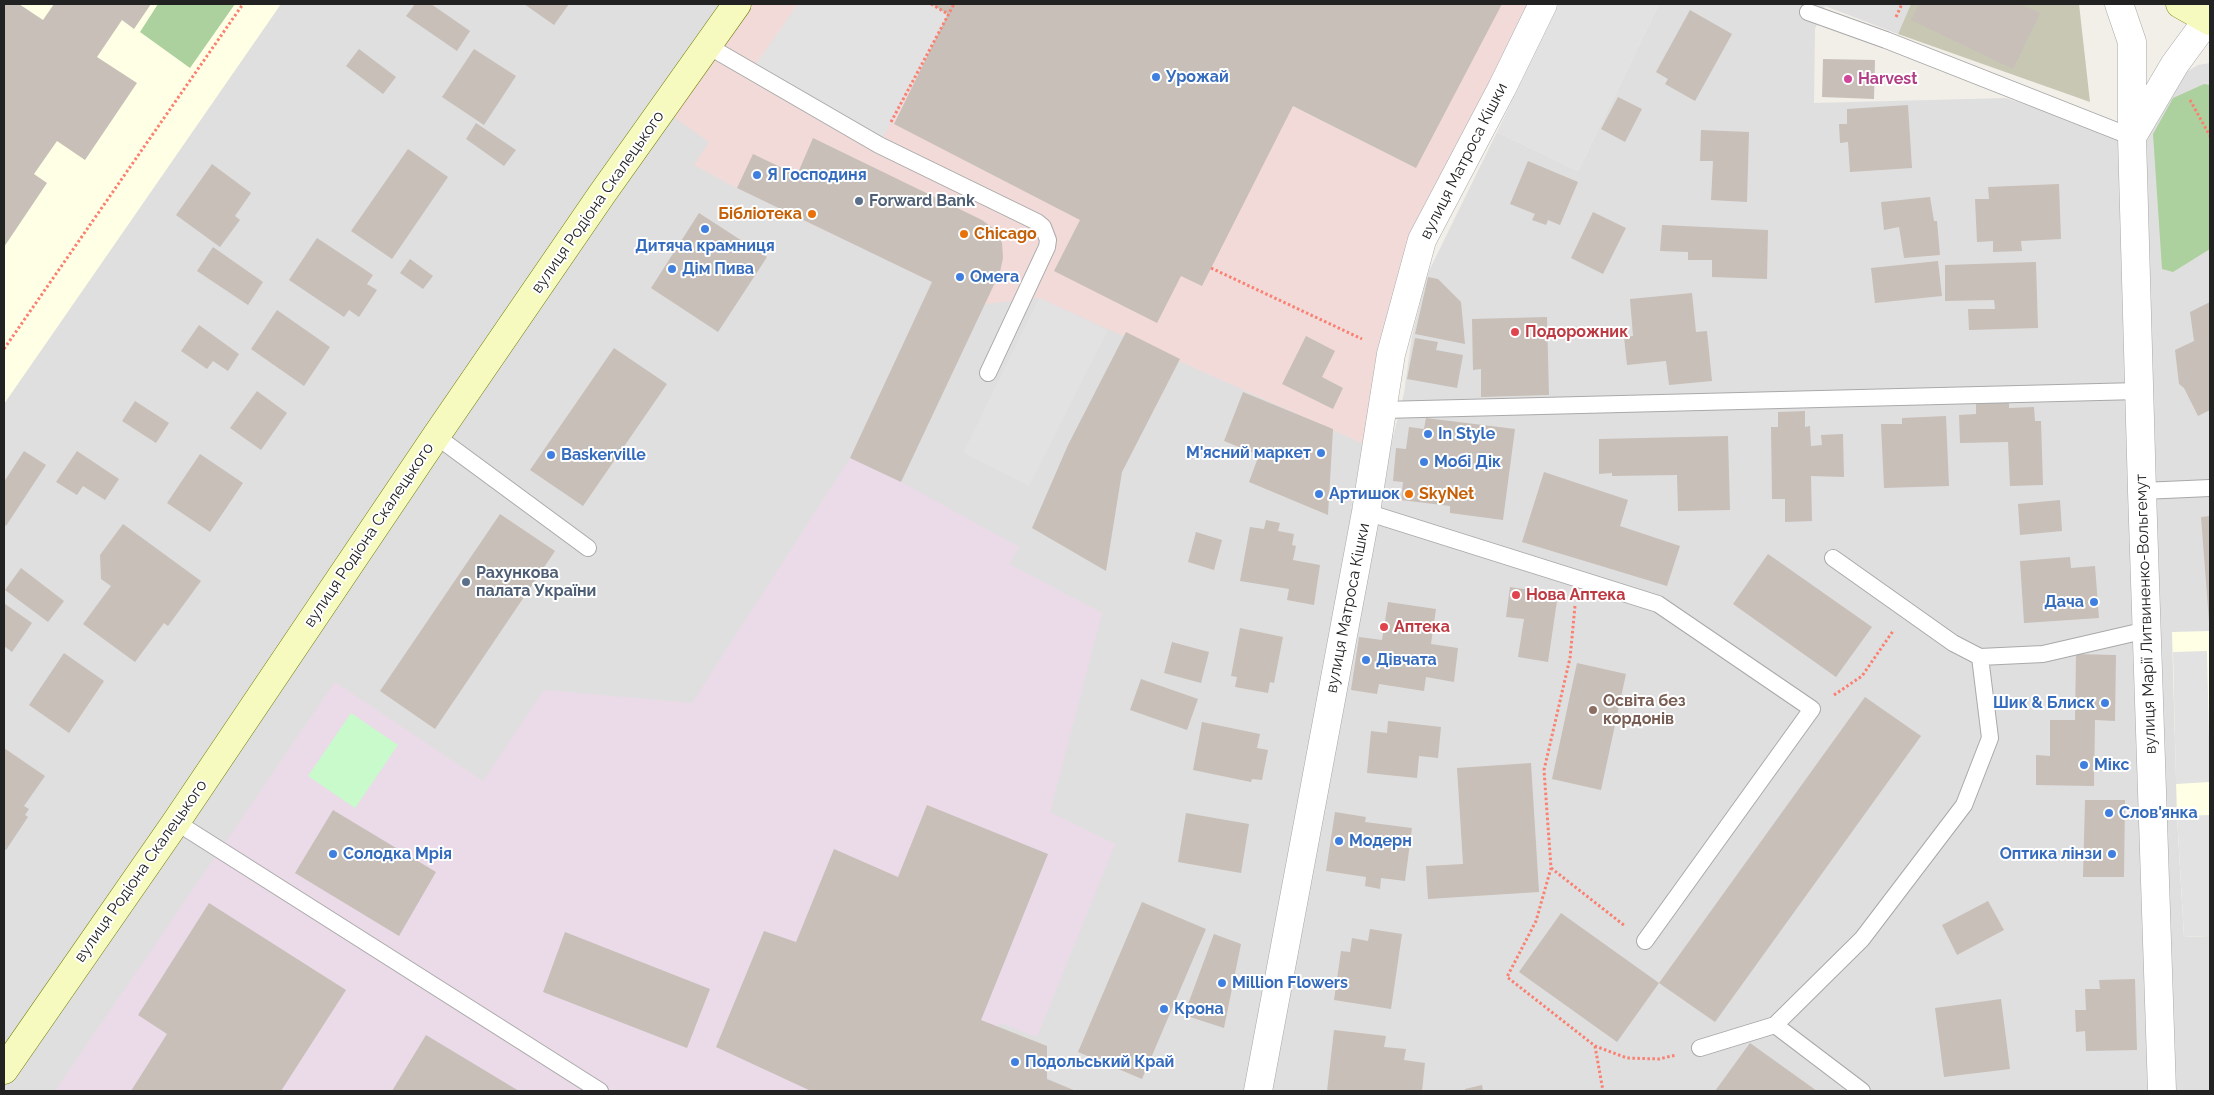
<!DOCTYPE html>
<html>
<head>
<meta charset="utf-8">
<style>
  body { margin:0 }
  #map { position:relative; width:2214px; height:1095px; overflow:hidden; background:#f2efe9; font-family:Raleway,sans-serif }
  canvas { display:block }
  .frame { position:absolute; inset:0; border:5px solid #222; pointer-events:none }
</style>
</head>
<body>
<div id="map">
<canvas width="2214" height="1095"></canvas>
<div class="frame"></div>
</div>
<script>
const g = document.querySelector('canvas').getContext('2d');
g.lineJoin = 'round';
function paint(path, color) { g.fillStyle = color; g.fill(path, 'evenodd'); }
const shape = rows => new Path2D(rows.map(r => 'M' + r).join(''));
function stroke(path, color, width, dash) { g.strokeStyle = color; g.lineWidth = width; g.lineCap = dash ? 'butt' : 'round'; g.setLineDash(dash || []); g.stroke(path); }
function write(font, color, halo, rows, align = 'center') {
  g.font = font + ' Raleway,sans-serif'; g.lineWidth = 4; g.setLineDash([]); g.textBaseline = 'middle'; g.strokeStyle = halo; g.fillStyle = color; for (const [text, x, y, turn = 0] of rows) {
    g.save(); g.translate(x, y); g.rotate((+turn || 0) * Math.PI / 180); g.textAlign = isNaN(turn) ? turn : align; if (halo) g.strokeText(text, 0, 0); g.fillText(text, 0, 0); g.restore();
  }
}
paint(shape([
  [4,4,749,4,1041,296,1389,453,1404,393,1412,336,1427,275,1497,132,1578,171,1659,4,1911,4,1898,34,1825,6,1815,29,1814,103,2006,98,2145,144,2145,131,2173,80,2198,65,2210,63,2210,1091,4,1091]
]), '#e0dfdf');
paint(shape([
  [737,4,1543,4,1422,240,1377,450,1039,298,985,304,932,282,737,188,694,165,709,142,663,110]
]), '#f2dad9');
paint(shape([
  [850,458,901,482,1019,547,1009,564,1102,613,1050,812,1115,844,1037,1037,1000,1023,966,1091,55,1091,335,682,483,781,544,690,692,703]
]), '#ebdbe8');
paint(shape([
  [4,4,281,4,4,404],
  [2210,631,2210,936,2184,937,2177,816,2172,632]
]), '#ffffe5');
paint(shape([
  [1911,4,2079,4,2090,102,1898,34]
]), '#c7c7b4');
paint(shape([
  [158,4,235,4,190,68,140,32],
  [2204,84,2210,85,2210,249,2173,272,2162,269,2153,134,2173,98]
]), '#add19e');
paint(shape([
  [351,713,398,745,355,808,308,776]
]), '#c8facc');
paint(shape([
  [798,4,931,4,948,14,879,145,751,71],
  [1559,4,1659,4,1578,171,1497,132],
  [1039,298,1108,330,1029,486,963,453],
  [2207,651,2210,782,2176,784,2173,652],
  [2210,815,2210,936,2184,937,2177,816]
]), '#e2e2e2');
paint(shape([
  [4,4,19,4,43,20,54,4,151,4,134,29,122,20,97,57,137,83,85,160,57,141,34,174,47,183,4,247],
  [415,4,431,4,470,31,457,51,406,16],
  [524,4,569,4,554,25],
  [931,4,1502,4,1416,168,1293,106,1202,286,1181,276,1157,323,1054,271,1080,220,894,124,948,14],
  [1919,4,2020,4,2040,13,2013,69,1911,20],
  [1690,10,1732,34,1695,101,1665,84,1668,79,1656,72],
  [359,49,396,77,383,94,346,66],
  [474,49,516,76,484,125,442,97],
  [1823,59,1875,60,1874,99,1822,97],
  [1618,97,1642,109,1625,142,1601,129],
  [1908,105,1912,168,1850,172,1848,142,1840,143,1839,124,1847,124,1847,109],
  [476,123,516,150,504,166,466,139],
  [1701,130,1749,132,1747,202,1711,200,1713,161,1700,161],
  [813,138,982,220,994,229,1002,243,1003,258,1000,272,901,482,850,458,932,282,737,188,753,154,797,175],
  [408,149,448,177,392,259,351,231],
  [1528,161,1578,182,1560,225,1548,220,1546,225,1532,220,1535,214,1510,204],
  [212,164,251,193,235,216,240,220,220,247,176,215],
  [2059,184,2061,239,2021,241,2022,251,1993,252,1993,241,1977,242,1975,199,1989,199,1988,187],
  [1930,197,1934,221,1937,221,1940,255,1904,258,1899,227,1884,230,1881,202],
  [1593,212,1626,228,1603,274,1571,258],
  [699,213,767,257,718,332,651,288],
  [1662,225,1768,230,1767,279,1712,277,1712,260,1688,260,1688,252,1660,251],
  [317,238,373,275,367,284,377,290,359,317,349,310,344,317,289,280],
  [213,247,263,282,248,305,197,271],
  [410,259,433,276,423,289,400,273],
  [1938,261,1942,296,1875,303,1871,268],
  [2036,262,2038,328,1969,330,1968,309,1995,309,1994,300,1945,301,1945,265],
  [1428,277,1438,279,1461,302,1465,344,1415,334],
  [1692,293,1696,332,1707,331,1712,381,1669,385,1666,361,1627,365,1624,337,1633,336,1630,299],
  [2210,302,2210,410,2198,416,2184,388,2179,384,2175,350,2194,341,2190,312],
  [277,310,330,347,304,386,251,349],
  [1547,317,1549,395,1481,397,1481,369,1473,370,1472,319],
  [199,325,239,354,228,371,213,361,207,369,181,351],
  [1126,332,1180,359,1122,472,1106,571,1032,528,1068,445],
  [1306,336,1335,351,1322,377,1343,388,1333,409,1282,384],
  [1415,338,1438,342,1436,350,1463,355,1457,388,1407,379],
  [614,348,667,384,583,506,530,470],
  [257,391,287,413,261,450,230,428],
  [1243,392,1333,429,1328,515,1249,482,1259,455,1224,441],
  [2009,400,2009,408,2034,407,2035,421,2041,421,2043,485,2010,486,2008,442,1960,443,1959,415,1976,414,1976,401],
  [135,401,169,423,156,443,122,421],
  [1805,411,1805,427,1810,426,1811,446,1822,445,1821,435,1843,434,1844,477,1811,476,1812,521,1785,522,1785,499,1772,499,1771,427,1778,427,1778,412],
  [1946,416,1949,486,1884,488,1881,424,1902,424,1902,418],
  [1426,418,1515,429,1503,520,1450,513,1450,506,1401,500,1403,482,1393,481,1396,448,1406,449,1409,427,1424,429],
  [1728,436,1730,510,1678,511,1677,475,1612,476,1612,473,1599,474,1599,439],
  [24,451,46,465,6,526,4,524,4,482],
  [77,451,119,479,105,500,83,486,77,495,56,482],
  [200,454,243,483,210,532,167,503],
  [1544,472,1628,500,1620,526,1680,546,1667,586,1522,542],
  [2060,500,2062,531,2020,535,2018,504],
  [500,514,555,551,435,729,380,691],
  [2210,516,2210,621,2209,621,2201,517],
  [1266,520,1280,523,1278,531,1294,534,1292,545,1296,546,1293,560,1320,565,1314,605,1287,600,1289,589,1240,581,1250,527,1264,529],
  [123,524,201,581,168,626,164,623,135,662,83,624,111,586,101,579,100,555],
  [1196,532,1222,540,1214,570,1188,562],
  [1768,554,1872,627,1836,677,1733,604],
  [2070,557,2071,568,2095,566,2099,618,2024,623,2020,561],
  [21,568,64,601,48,622,5,590],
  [1510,587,1558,594,1548,662,1518,657,1524,619,1506,617],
  [1388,602,1436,609,1431,644,1458,648,1454,682,1426,677,1424,691,1379,684,1377,694,1351,690,1359,637,1382,640],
  [5,604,32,623,12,652,4,646],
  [1240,628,1283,637,1274,683,1270,682,1268,693,1235,687,1237,677,1231,676],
  [1172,642,1209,652,1201,683,1164,673],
  [64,653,104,681,69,733,29,705],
  [2076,654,2116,655,2115,721,2095,720,2094,786,2036,785,2036,755,2050,756,2050,720,2075,720],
  [1577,663,1626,674,1601,790,1552,779],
  [1141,679,1198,699,1187,730,1130,710],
  [1865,697,1921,736,1715,1022,1659,983],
  [1388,721,1441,727,1438,758,1419,756,1417,778,1367,773,1371,731,1387,733],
  [1202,722,1260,734,1257,748,1268,750,1262,780,1252,779,1251,782,1193,770],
  [4,748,45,776,24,806,29,809,25,815,28,817,6,850,4,849],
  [1531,763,1539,892,1428,899,1426,866,1463,864,1457,768],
  [2085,800,2125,800,2124,877,2083,877],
  [927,805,1048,854,981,1020,1047,1046,1047,1079,1076,1091,811,1091,716,1047,764,931,796,942,834,849,898,877],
  [333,810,436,872,399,936,295,873],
  [1335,812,1366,817,1365,822,1412,828,1405,881,1381,878,1380,889,1365,886,1366,877,1326,871],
  [1186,813,1249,824,1241,873,1178,862],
  [1988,901,2004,930,1957,955,1942,925],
  [1142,902,1206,929,1142,1079,1078,1052],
  [209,903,346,990,281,1091,131,1091,167,1034,138,1015],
  [1561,913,1659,983,1617,1042,1519,972],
  [1370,929,1402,934,1391,1009,1334,1000,1341,951,1350,952,1352,938,1368,941],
  [565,932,710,989,687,1048,543,992],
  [1214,934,1241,944,1224,1028,1184,1015],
  [2135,979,2137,1050,2086,1051,2085,1031,2076,1032,2075,1010,2086,1010,2085,989,2100,989,2099,980],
  [2001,999,2010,1069,1944,1077,1935,1008],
  [1334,1030,1386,1036,1384,1047,1406,1049,1404,1060,1425,1063,1422,1091,1327,1091],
  [426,1035,519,1091,392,1091],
  [1750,1043,1817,1091,1715,1091],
  [1482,1085,1483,1091,1465,1091,1465,1089]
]), '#c7bfb8');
const lane = shape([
  [1808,12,1886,40,2132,137],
  [708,46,879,145,1037,222,1043,227,1048,240,1047,247,988,373],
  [1382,410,2139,391],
  [436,436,588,548],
  [2142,491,2210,488],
  [1366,512,1658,604,1812,709,1645,941],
  [1833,558,1953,643,1980,657],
  [176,822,600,1091],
  [1775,1025,1862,1091],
  [1700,1048,1775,1025,1862,939,1964,805,1990,738,1980,657,2043,654,2147,630]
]);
const street = shape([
  [2119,4,2132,42,2132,137,2142,491,2162,1091],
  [2133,135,2175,64,2208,19],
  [1258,1091,1366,512,1391,354,1422,240,1502,88,1543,4]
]);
const secondary = shape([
  [2180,4,2210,21],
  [4,1070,176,822,436,436,602,194,737,4]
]);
stroke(lane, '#a9a9a9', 18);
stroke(street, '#a9a9a9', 29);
stroke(secondary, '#707d05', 29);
stroke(shape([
  [931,4,948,14],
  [1896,17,1902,4],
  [2190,100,2210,136],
  [891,122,954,4],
  [1211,268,1362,339],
  [4,349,243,4],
  [1575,606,1570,658,1544,770,1551,868,1536,921,1507,977,1595,1046,1627,1058,1659,1059,1676,1055],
  [1834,695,1862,676,1893,631],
  [1551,868,1625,926],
  [1595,1046,1603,1091]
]), '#fa8072', 3, [2.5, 2.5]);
stroke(lane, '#fff', 16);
stroke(street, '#fff', 28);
stroke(secondary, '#f7fabf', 28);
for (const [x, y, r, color] of [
  [1156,77,5,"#3f7fe0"],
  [1848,79,5,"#d1479c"],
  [757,175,5,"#3f7fe0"],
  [859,201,5,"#5c6f8a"],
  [812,214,5,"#e8710a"],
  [705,229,5,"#3f7fe0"],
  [964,234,5,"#e8710a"],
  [672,269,5,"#3f7fe0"],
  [960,277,5,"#3f7fe0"],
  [1515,332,5,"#e0444e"],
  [1428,434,5,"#3f7fe0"],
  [1321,453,5,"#3f7fe0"],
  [551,455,5,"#3f7fe0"],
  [1424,462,5,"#3f7fe0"],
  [1319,494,5,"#3f7fe0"],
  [1409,494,5,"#e8710a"],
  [466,582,5,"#5c6f8a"],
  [1516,595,5,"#e0444e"],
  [2094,602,5,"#3f7fe0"],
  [1384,627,5,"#e0444e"],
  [1366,660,5,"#3f7fe0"],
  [2105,703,5,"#3f7fe0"],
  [1593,710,5,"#8d6e63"],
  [2084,765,5,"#3f7fe0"],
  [2109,813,5,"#3f7fe0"],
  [1339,841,5,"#3f7fe0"],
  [333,854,5,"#3f7fe0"],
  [2112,854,5,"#3f7fe0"],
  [1222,983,5,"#3f7fe0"],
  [1164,1009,5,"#3f7fe0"],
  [1015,1062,5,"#3f7fe0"]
]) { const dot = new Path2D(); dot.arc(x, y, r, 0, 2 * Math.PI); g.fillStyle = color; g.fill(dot); stroke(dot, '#fff', 2); }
write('bold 16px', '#366cbe', '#fff', [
  ["Урожай",1166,77],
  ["Я Господиня",767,175],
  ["Дитяча крамниця",705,246,"center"],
  ["Дім Пива",682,269],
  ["Омега",970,277],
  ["In Style",1438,434],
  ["М'ясний маркет",1311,453,"right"],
  ["Baskerville",561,455],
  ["Мобі Дік",1434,462],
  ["Артишок",1329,494],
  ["Дача",2084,602,"right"],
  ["Дівчата",1376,660],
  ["Шик & Блиск",2095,703,"right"],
  ["Мікс",2094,765],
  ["Слов'янка",2119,813],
  ["Модерн",1349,841],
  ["Солодка Мрія",343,854],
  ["Оптика лінзи",2102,854,"right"],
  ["Million Flowers",1232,983],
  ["Крона",1174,1009],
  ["Подольський Край",1025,1062]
], 'left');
write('bold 16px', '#b23c85', '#fff', [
  ["Harvest",1858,79]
], 'left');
write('16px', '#222', '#fff', [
  ["вулиця Матроса Кішки",1464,161,-63],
  ["вулиця Родіона Скалецького",598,202,-55],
  ["вулиця Родіона Скалецького",369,535,-56],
  ["вулиця Матроса Кішки",1348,608,-79],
  ["вулиця Марії Литвиненко-Вольгемут",2146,614,-92],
  ["вулиця Родіона Скалецького",141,871,-55]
]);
write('bold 16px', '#4e5e75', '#fff', [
  ["Forward Bank",869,201],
  ["Рахункова",476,573],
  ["палата України",476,591]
], 'left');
write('bold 16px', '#c56008', '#fff', [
  ["Бібліотека",802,214,"right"],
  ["Chicago",974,234],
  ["SkyNet",1419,494]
], 'left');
write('bold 16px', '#be3a42', '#fff', [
  ["Подорожник",1525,332],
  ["Нова Аптека",1526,595],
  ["Аптека",1394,627]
], 'left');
write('bold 16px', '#785e54', '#fff', [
  ["Освіта без",1603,701],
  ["кордонів",1603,719]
], 'left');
</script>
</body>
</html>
